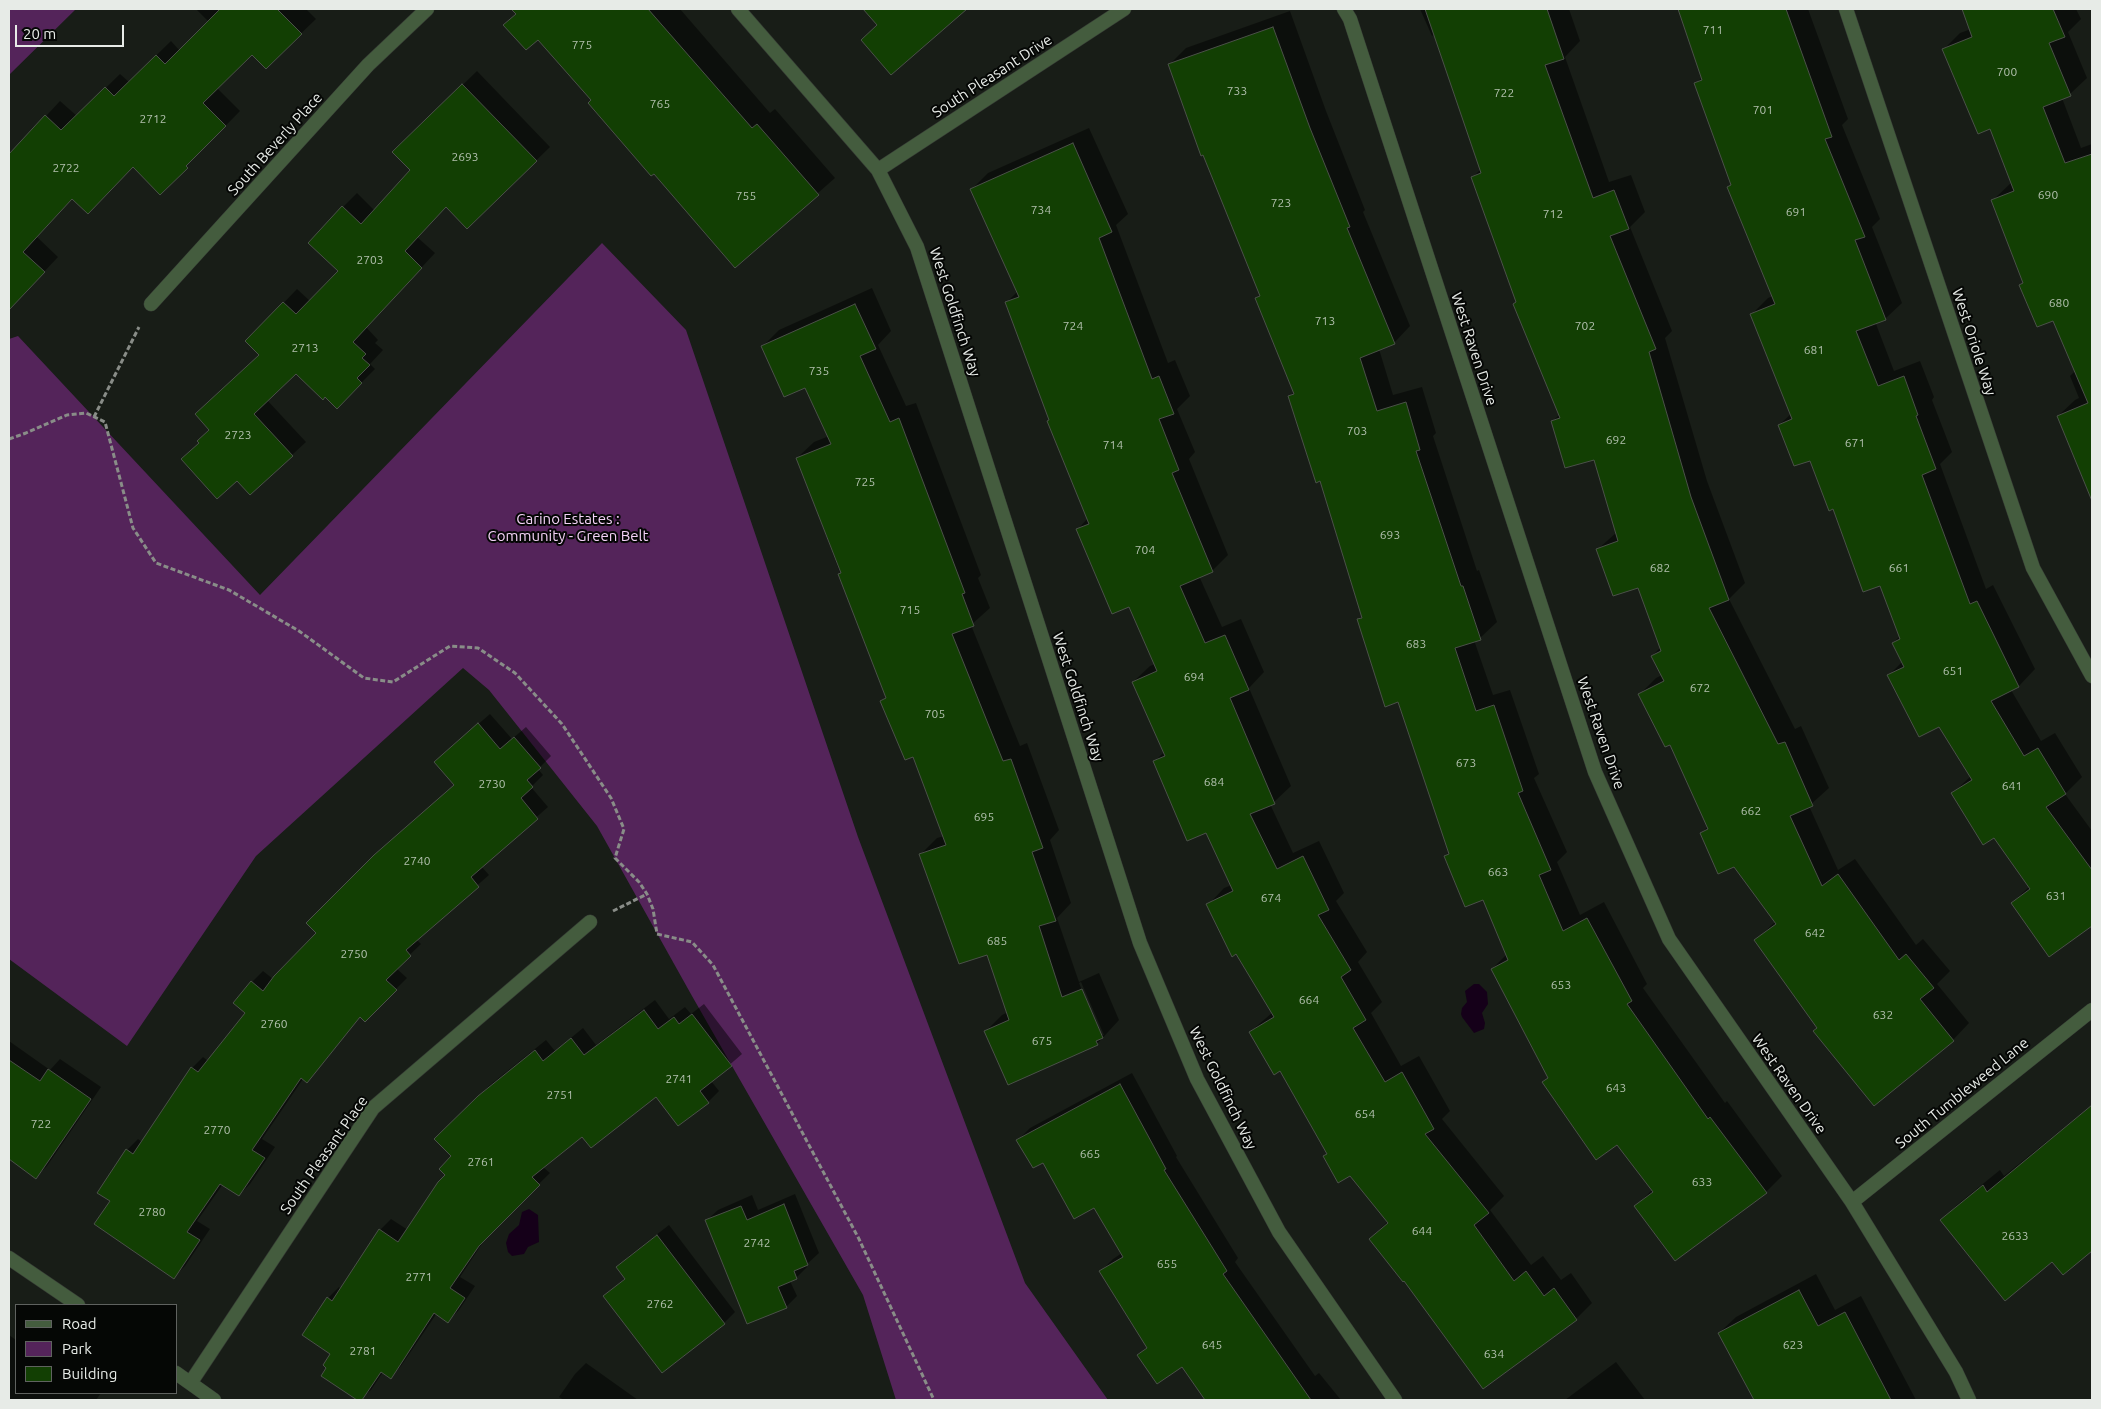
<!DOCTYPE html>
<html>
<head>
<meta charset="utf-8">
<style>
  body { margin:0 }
  #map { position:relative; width:2101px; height:1409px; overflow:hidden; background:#181d17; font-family:Ubuntu,sans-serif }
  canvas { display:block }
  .frame { position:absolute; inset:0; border:10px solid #e7ebe7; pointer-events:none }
  .legend { position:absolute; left:15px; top:1304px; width:162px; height:90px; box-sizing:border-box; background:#050705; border:1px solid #5f625f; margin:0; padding:6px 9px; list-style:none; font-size:15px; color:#e7ebe7 }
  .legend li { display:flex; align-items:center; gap:10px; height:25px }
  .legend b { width:25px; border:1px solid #5f625f }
  .scale { position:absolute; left:15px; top:25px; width:109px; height:22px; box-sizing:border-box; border:2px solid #e7ebe7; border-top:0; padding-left:6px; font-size:15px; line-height:18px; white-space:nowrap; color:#e7ebe7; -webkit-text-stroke:4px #050705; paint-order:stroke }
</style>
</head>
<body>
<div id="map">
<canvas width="2101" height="1409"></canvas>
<div class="frame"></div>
<ul class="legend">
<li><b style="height:6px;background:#445c3e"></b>Road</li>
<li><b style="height:14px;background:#54245a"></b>Park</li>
<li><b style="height:14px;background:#123f03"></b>Building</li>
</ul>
<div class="scale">20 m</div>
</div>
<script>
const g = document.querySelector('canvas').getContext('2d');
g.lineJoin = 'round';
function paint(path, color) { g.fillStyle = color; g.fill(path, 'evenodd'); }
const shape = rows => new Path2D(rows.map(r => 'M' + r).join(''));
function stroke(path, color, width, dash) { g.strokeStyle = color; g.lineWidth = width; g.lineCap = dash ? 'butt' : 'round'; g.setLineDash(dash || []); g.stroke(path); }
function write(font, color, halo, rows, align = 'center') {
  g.font = font + ' Ubuntu,sans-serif'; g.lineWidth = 4; g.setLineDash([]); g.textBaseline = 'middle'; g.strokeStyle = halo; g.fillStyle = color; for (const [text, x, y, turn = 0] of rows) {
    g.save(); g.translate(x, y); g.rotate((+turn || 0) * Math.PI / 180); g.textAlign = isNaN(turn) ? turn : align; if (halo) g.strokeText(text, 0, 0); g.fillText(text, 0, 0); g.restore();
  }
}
paint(shape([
  [9,9,76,9,9,75],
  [602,243,686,330,858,837,1025,1283,1108,1400,896,1400,863,1295,692,996,597,826,489,690,463,668,256,856,127,1046,9,959,9,339,18,336,260,595]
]), '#54245a');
paint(shape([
  [1474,984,1479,984,1487,992,1488,1004,1482,1013,1485,1023,1484,1029,1474,1033,1462,1017,1461,1014,1462,1008,1467,1002,1465,991],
  [529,1209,538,1215,539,1242,528,1247,524,1254,512,1256,508,1252,506,1243,509,1234,519,1225,522,1212]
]), '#150019');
paint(shape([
  [196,9,306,9,316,19,266,67,252,53,217,88,240,111,160,193,133,166,73,198,37,237,58,257,9,309,9,156,60,101,77,116,120,74,129,82,171,41,180,51,209,22],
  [521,9,680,9,770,113,775,109,835,178,735,266,538,38,505,25],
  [864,9,965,9,891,73,878,24],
  [1420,9,1569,9,1580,41,1565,57,1609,182,1631,175,1645,212,1630,227,1672,331,1665,338,1707,481,1745,583,1729,599,1795,729,1801,726,1829,788,1809,806,1838,870,1855,859,1916,945,1923,939,1950,971,1937,984,1969,1023,1953,1040,1874,1104,1756,940,1776,921,1734,865,1701,834,1708,826,1671,743,1640,694,1656,678,1662,675,1652,656,1661,647,1639,586,1598,549,1617,532,1594,458,1553,421,1560,414,1472,178,1481,169,1435,34,1432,36],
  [1680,9,1808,9,1848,119,1842,125,1880,219,1872,227,1902,303,1885,319,1876,324,1894,371,1920,361,1934,397,1932,400,1952,452,1940,464,1986,589,1993,585,2035,669,2019,686,2011,690,2041,741,2055,733,2082,777,2065,794,2092,831,2092,925,2050,955,2012,903,2030,886,1995,836,1953,793,1971,776,1939,725,1889,675,1902,662,1893,643,1900,636,1881,584,1833,508,1811,459,1779,425,1791,414,1752,314,1768,298,1773,296,1729,187,1732,184,1696,84,1702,77],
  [1963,9,2076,9,2081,19,2068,32,2087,78,2070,94,2062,98,2081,148,2092,144,2092,489,2083,460,2058,416,2075,400,2079,398,2070,376,2076,370,2054,319,2020,285,2024,282,1993,200,2012,182,1991,127,1944,49,1960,33,1971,29],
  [1290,11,1326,111,1365,210,1363,212,1410,326,1394,343,1379,349,1393,395,1422,387,1436,433,1433,436,1477,571,1479,570,1497,622,1480,638,1474,640,1493,695,1510,690,1539,774,1534,778,1567,852,1557,862,1580,915,1604,902,1647,984,1643,988,1725,1103,1727,1101,1782,1176,1766,1192,1636,1206,1652,1190,1617,1143,1544,1082,1549,1077,1492,969,1507,954,1483,898,1445,856,1450,851,1399,701,1358,620,1363,615,1321,480,1290,396,1295,391,1256,299,1260,294,1169,65,1186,48],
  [477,71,550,147,467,228,446,206,417,237,435,253,366,327,378,340,375,343,383,350,370,364,375,369,337,407,296,372,267,400,306,442,292,455,210,429,261,354,247,341,297,289,310,301,339,271,343,207,357,193,375,211,411,170,394,152],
  [1089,128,1128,214,1116,225,1168,363,1175,360,1190,396,1177,409,1195,452,1189,459,1228,555,1212,571,1199,576,1222,627,1241,619,1264,672,1249,688,1291,786,1274,802,1270,804,1293,853,1319,841,1344,893,1336,901,1367,952,1358,962,1382,1002,1371,1013,1401,1066,1419,1056,1450,1111,1442,1119,1504,1196,1490,1210,1531,1265,1543,1256,1561,1280,1571,1273,1592,1303,1576,1319,1405,1279,1370,1239,1388,1221,1351,1174,1328,1153,1280,1070,1250,1032,1273,1012,1208,905,1224,888,1232,885,1207,831,1155,761,1164,752,1133,682,1150,666,1155,664,1130,605,1078,529,1088,518,1006,303,1018,291,972,189,988,173],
  [872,288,891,331,878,345,906,406,916,403,981,575,978,578,990,608,971,625,1020,746,1027,743,1059,830,1050,840,1071,903,1057,918,1079,982,1099,973,1119,1020,1097,1044,986,1031,1002,1015,1008,1012,988,953,921,854,937,838,944,836,914,755,882,701,886,696,797,458,814,442,829,436,806,386,762,347,779,330],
  [1081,982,1104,1035,1101,1035,1079,983],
  [490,714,512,739,526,727,551,756,538,769,543,775,531,787,548,807,481,866,489,875,416,939,421,944,396,968,407,978,365,1020,361,1016,307,1082,303,1079,262,1139,275,1147,250,1184,239,1195,223,1184,197,1221,210,1229,185,1266,174,1277,111,1200,127,1150,138,1139,142,1142,192,1068,203,1057,208,1061,247,1013,252,982,263,971,273,979,455,784,447,751],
  [655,1000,669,1019,685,1007,691,1014,704,1004,742,1054,711,1081,719,1091,708,1102,678,1124,656,1095,582,1135,543,1167,550,1173,489,1233,460,1277,475,1286,459,1310,448,1321,437,1313,401,1366,391,1377,383,1372,371,1390,359,1400,322,1376,328,1367,332,1354,328,1298,339,1287,341,1289,380,1230,391,1219,408,1230,447,1175,453,1156,436,1139,490,1085,546,1040,555,1051,583,1028,596,1045],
  [9,1041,50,1070,60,1059,101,1087,47,1166,36,1177,9,1159],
  [1132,1073,1177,1156,1176,1157,1238,1258,1235,1262,1315,1376,1319,1373,1341,1400,1207,1400,1183,1365,1139,1355,1147,1347,1101,1271,1113,1259,1122,1253,1094,1206,1018,1140,1030,1128],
  [2092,1105,2092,1249,2090,1252,2053,1260,1942,1220,1958,1204,2000,1170,2004,1176],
  [795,1194,819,1253,806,1265,807,1267,796,1278,790,1281,797,1296,786,1307,707,1220,718,1210,752,1195,758,1210],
  [669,1225,735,1312,724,1323,662,1371,605,1296,626,1277,618,1267,629,1256],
  [1816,1274,1835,1310,1861,1296,1916,1400,1755,1400,1719,1333,1736,1317],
  [9,1335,16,1340,16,1393,101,1393,96,1400,9,1400],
  [1616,1362,1645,1400,1565,1400],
  [586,1363,638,1400,564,1400,559,1397,575,1374]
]), '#0007');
const building = shape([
  [220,9,277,9,302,34,266,69,252,55,203,103,226,126,186,166,188,168,160,195,133,167,88,214,72,199,23,252,45,272,9,310,9,154,45,115,61,130,105,87,114,96,156,55,165,64,220,9],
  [511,9,648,9,752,128,757,124,819,195,735,268,654,174,651,176,588,103,591,100,538,40,526,50,503,25,516,14,511,9],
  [863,9,967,9,891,75,861,40,877,25,863,9],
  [1425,9,1547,9,1564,59,1545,65,1593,198,1614,190,1629,229,1610,236,1656,349,1649,352,1691,497,1729,600,1709,608,1778,744,1785,742,1813,806,1790,816,1822,886,1838,874,1899,960,1906,954,1934,988,1920,999,1954,1041,1874,1106,1813,1031,1817,1028,1754,940,1776,924,1734,867,1718,874,1700,833,1708,829,1670,745,1665,747,1638,694,1664,681,1651,656,1661,651,1638,588,1613,596,1596,549,1618,541,1594,460,1565,468,1551,421,1560,418,1513,304,1516,302,1471,177,1481,173,1425,9],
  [1678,9,1786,9,1832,137,1825,139,1865,237,1855,240,1886,320,1856,331,1878,386,1904,376,1918,415,1916,416,1936,469,1922,475,1970,604,1977,601,2019,687,1991,701,2024,756,2038,748,2066,794,2046,807,2092,870,2092,926,2049,957,2011,903,2030,889,1994,838,1983,845,1951,793,1972,780,1939,727,1919,737,1887,675,1904,667,1892,643,1900,639,1880,586,1863,592,1833,509,1829,511,1810,461,1794,466,1778,425,1792,419,1750,314,1775,304,1727,187,1731,185,1694,83,1702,80,1678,9],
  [1962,9,2053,9,2065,37,2049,43,2071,96,2043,107,2065,163,2092,154,2092,501,2057,416,2088,403,2053,321,2037,327,2019,285,2023,283,1991,200,2014,191,1990,129,1978,134,1942,49,1972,37,1962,9],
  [1273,27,1310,128,1350,227,1347,228,1395,344,1360,358,1377,411,1406,402,1420,450,1416,451,1461,586,1463,586,1481,640,1455,648,1476,711,1494,705,1523,791,1518,793,1551,870,1539,875,1563,931,1587,918,1632,1001,1627,1004,1708,1119,1710,1117,1767,1193,1675,1261,1634,1206,1653,1192,1617,1145,1596,1160,1542,1082,1548,1078,1491,969,1508,960,1483,900,1465,907,1444,856,1449,854,1398,702,1385,707,1357,619,1362,618,1320,481,1316,483,1288,396,1294,394,1255,298,1260,296,1203,155,1201,156,1168,64,1273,27],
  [462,84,537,161,467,229,446,207,405,251,422,268,353,342,366,354,362,358,370,365,357,378,362,383,337,409,325,397,323,400,296,374,254,414,293,456,250,495,237,481,217,499,181,459,199,443,197,441,209,430,195,414,259,355,245,341,283,302,296,314,338,271,308,243,342,206,361,224,410,170,392,152,462,84],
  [1073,143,1112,232,1099,238,1152,379,1159,376,1174,414,1159,419,1179,470,1172,473,1213,572,1180,586,1205,643,1225,635,1249,690,1230,698,1275,804,1250,814,1277,869,1303,856,1329,910,1318,915,1351,970,1341,977,1366,1020,1353,1028,1385,1082,1402,1072,1434,1129,1425,1134,1489,1213,1474,1225,1514,1281,1526,1271,1544,1296,1554,1288,1577,1320,1483,1389,1404,1281,1403,1282,1369,1239,1388,1223,1350,1176,1338,1183,1323,1156,1327,1154,1280,1071,1274,1075,1249,1032,1274,1017,1236,954,1232,957,1206,904,1233,891,1206,833,1187,841,1153,761,1165,756,1132,682,1157,671,1129,607,1112,614,1076,529,1089,524,1047,421,1049,420,1005,302,1019,297,970,189,1073,143],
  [855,304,876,349,860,356,890,422,899,418,965,593,962,594,974,626,952,634,1003,761,1011,759,1043,848,1032,852,1056,921,1039,926,1062,997,1082,989,1103,1038,1096,1041,1098,1045,1008,1085,984,1031,1009,1020,987,955,959,964,919,854,946,845,913,757,905,760,880,701,886,698,838,574,841,573,796,458,831,444,805,388,784,397,761,346,855,304],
  [478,723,500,749,514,737,541,768,527,780,533,787,521,798,538,819,471,877,479,887,406,950,411,956,386,980,397,990,365,1022,360,1017,307,1083,301,1078,252,1150,265,1158,239,1196,220,1184,187,1232,200,1240,174,1279,94,1224,110,1201,97,1193,126,1149,133,1154,191,1067,198,1072,245,1013,233,1003,251,981,263,991,274,976,316,933,306,923,374,855,454,785,434,762,478,723],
  [644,1010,658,1029,674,1017,679,1024,692,1014,732,1066,700,1091,709,1103,678,1126,656,1097,591,1148,582,1137,532,1177,540,1185,479,1246,450,1288,465,1298,448,1323,434,1313,391,1379,381,1372,362,1400,357,1400,321,1376,326,1368,323,1365,330,1354,302,1335,327,1297,332,1301,379,1229,398,1242,438,1182,445,1175,439,1169,451,1156,434,1139,478,1096,535,1050,543,1061,571,1038,584,1055,644,1010],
  [9,1060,40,1081,48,1069,91,1099,36,1179,9,1159,9,1060],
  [1120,1084,1166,1169,1164,1170,1227,1271,1223,1274,1311,1400,1205,1400,1182,1367,1157,1384,1137,1355,1147,1348,1099,1271,1123,1257,1094,1208,1074,1219,1043,1163,1033,1168,1016,1140,1120,1084],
  [2092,1105,2092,1251,2063,1275,2052,1262,2005,1301,1940,1220,1983,1185,1987,1192,2092,1105],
  [784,1204,808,1265,794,1271,797,1279,778,1287,787,1308,747,1324,705,1220,741,1206,747,1220,784,1204],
  [657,1235,725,1324,662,1373,603,1296,625,1279,616,1267,657,1235],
  [1799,1290,1818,1326,1845,1312,1891,1400,1754,1400,1718,1333,1799,1290]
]);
paint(building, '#123f03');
stroke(building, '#4b5149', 1);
const minor = shape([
  [738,9,878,170,917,247,1140,943,1197,1079,1279,1232,1395,1400],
  [1344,9,1350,19,1595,772,1669,939,1852,1202,1956,1372,1969,1400],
  [1846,9,2033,568,2092,676],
  [878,170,1124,9],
  [151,304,368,65,427,9],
  [1852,1202,2092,1010],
  [9,1258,78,1305],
  [176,1373,214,1400],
  [191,1382,373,1108,590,922]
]);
stroke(minor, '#353a34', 15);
stroke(shape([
  [94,417,139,327],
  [9,439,26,433,67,415,86,413,105,422,133,528,156,563,229,590,299,631,364,678,393,682,450,646,478,648,515,673,562,724,611,798,624,829,615,858,639,882,647,894,653,909,657,934,692,942,713,965,859,1239,934,1400],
  [613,911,647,894]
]), '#898d88', 3, [5, 2.5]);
stroke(minor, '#445c3e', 14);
write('12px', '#b2c0ae', null, [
  ["711",1713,30],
  ["775",582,45],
  ["700",2007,72],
  ["733",1237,91],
  ["722",1504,93],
  ["765",660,104],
  ["701",1763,110],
  ["2712",153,119],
  ["2693",465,157],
  ["2722",66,168],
  ["690",2048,195],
  ["755",746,196],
  ["723",1281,203],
  ["734",1041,210],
  ["691",1796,212],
  ["712",1553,214],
  ["2703",370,260],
  ["680",2059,303],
  ["713",1325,321],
  ["724",1073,326],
  ["702",1585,326],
  ["2713",305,348],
  ["681",1814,350],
  ["735",819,371],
  ["703",1357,431],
  ["2723",238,435],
  ["692",1616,440],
  ["671",1855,443],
  ["714",1113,445],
  ["725",865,482],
  ["693",1390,535],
  ["704",1145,550],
  ["682",1660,568],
  ["661",1899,568],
  ["715",910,610],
  ["683",1416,644],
  ["651",1953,671],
  ["694",1194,677],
  ["672",1700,688],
  ["705",935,714],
  ["673",1466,763],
  ["684",1214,782],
  ["2730",492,784],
  ["641",2012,786],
  ["662",1751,811],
  ["695",984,817],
  ["2740",417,861],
  ["663",1498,872],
  ["631",2056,896],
  ["674",1271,898],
  ["642",1815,933],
  ["685",997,941],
  ["2750",354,954],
  ["653",1561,985],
  ["664",1309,1000],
  ["632",1883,1015],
  ["2760",274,1024],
  ["675",1042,1041],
  ["2741",679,1079],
  ["643",1616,1088],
  ["2751",560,1095],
  ["654",1365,1114],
  ["722",41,1124],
  ["2770",217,1130],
  ["665",1090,1154],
  ["2761",481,1162],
  ["633",1702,1182],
  ["2780",152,1212],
  ["644",1422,1231],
  ["2633",2015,1236],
  ["2742",757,1243],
  ["655",1167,1264],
  ["2771",419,1277],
  ["2762",660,1304],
  ["645",1212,1345],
  ["623",1793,1345],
  ["2781",363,1351],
  ["634",1494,1354]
]);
write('15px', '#e7ebe7', '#050705', [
  ["South Pleasant Drive",992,76,-33],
  ["South Beverly Place",275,144,-48],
  ["West Goldfinch Way",955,312,72],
  ["West Oriole Way",1974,342,72],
  ["West Raven Drive",1474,349,72],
  ["West Goldfinch Way",1078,697,72],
  ["West Raven Drive",1601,733,71],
  ["West Raven Drive",1789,1084,55],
  ["West Goldfinch Way",1223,1088,64],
  ["South Tumbleweed Lane",1962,1093,-39],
  ["South Pleasant Place",324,1155,-55]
]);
write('15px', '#f3d1f6', '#050705', [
  ["Carino Estates :",568,519],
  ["Community - Green Belt",568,536]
]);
</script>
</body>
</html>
